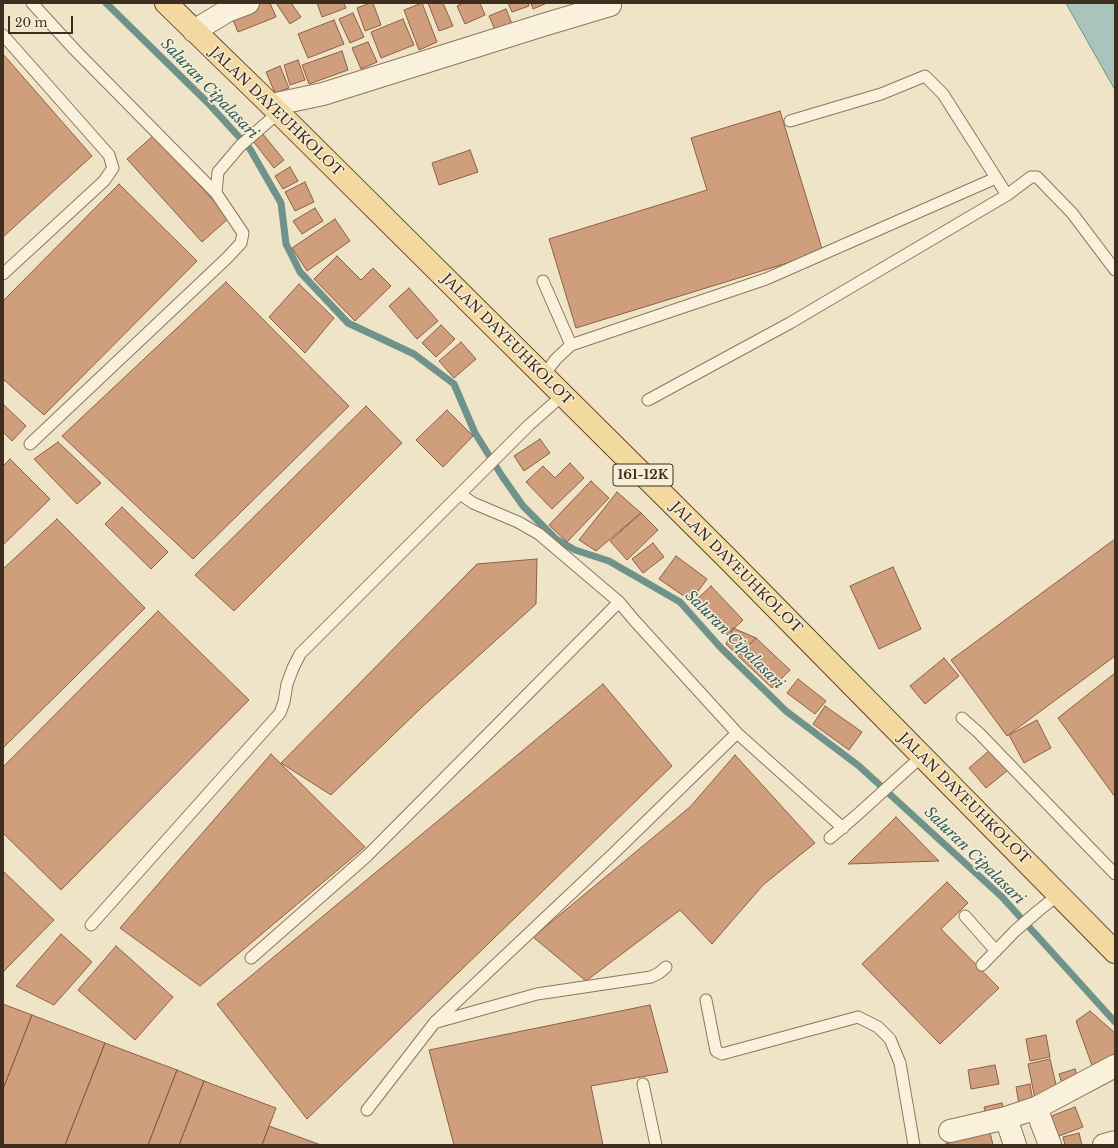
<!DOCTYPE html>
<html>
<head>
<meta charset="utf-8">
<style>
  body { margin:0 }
  #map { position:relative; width:1118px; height:1148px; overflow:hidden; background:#f0e4c8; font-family:"Libre Baskerville",serif }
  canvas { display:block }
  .frame { position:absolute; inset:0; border:4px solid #3d2e20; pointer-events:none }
  .scale { position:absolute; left:8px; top:16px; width:65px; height:18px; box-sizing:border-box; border:2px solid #3d2e20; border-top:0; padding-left:5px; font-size:12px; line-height:14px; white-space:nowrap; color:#3d2e20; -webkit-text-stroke:3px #f7eed8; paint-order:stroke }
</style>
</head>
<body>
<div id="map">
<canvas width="1118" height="1148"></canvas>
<div class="frame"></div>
<div class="scale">20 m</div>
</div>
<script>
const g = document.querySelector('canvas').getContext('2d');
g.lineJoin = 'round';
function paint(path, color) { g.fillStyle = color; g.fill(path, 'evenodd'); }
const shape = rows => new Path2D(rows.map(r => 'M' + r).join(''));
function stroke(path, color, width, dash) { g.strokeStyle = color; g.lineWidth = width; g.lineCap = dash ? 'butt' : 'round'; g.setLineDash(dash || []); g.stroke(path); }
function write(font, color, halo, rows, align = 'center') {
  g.font = font + ' "Libre Baskerville",serif'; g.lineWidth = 3; g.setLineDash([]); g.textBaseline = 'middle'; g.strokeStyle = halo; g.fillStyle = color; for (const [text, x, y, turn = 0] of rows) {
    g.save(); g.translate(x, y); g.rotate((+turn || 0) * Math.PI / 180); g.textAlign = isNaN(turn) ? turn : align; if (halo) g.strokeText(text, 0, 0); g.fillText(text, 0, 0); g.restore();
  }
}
const water = shape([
  [1066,3,1115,3,1115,90,1068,7,1066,3]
]);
paint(water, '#a9c4bc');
stroke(water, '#6f938a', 1);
stroke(shape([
  [106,3,208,103,250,149,281,203,286,244,300,272,348,323,414,354,454,384,475,433,502,476,523,506,556,539,575,550,609,561,680,602,721,648,786,711,859,766,1002,897,1115,1022]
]), '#6f938a', 7);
const building = shape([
  [255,3,270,3,276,17,238,32,230,13,255,3],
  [276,3,291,3,301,17,290,24,276,3],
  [317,3,344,3,346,8,322,17,317,3],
  [370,3,373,3,381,25,365,31,357,8,370,3],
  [422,3,437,42,419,50,404,10,422,3],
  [428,3,443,3,453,26,439,31,428,3],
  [463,3,480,3,485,15,465,24,457,6,463,3],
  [508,3,528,3,529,6,512,12,508,3],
  [531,3,547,3,533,9,531,3],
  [506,9,512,24,496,32,489,16,506,9],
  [353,13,364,37,350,43,339,19,353,13],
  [403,19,414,45,381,58,371,32,403,19],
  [334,20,344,44,308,58,298,34,334,20],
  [368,42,377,62,361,69,352,48,368,42],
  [342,51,348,70,309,84,302,65,342,51],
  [3,54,92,156,3,237,3,54],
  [298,60,305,80,290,85,284,65,298,60],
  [280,66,289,88,275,93,266,72,280,66],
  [780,111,823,252,576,328,549,239,707,190,691,138,780,111],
  [262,133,284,160,274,168,253,141,262,133],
  [154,135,229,218,202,242,127,159,154,135],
  [470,150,478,172,439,185,432,163,470,150],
  [290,167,298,181,283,189,275,176,290,167],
  [305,182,314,202,295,211,285,192,305,182],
  [119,184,197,261,44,415,3,379,3,301,119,184],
  [315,208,323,221,302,234,293,221,315,208],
  [335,219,350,241,307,271,292,248,335,219],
  [337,256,361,280,373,268,391,286,355,321,314,279,337,256],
  [226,282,349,406,193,559,62,436,226,282],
  [299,284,334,318,305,353,269,317,299,284],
  [409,288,438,321,417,339,389,306,409,288],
  [441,325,455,339,436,357,422,343,441,325],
  [461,342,476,359,454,378,439,361,461,342],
  [3,404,26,426,12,441,3,432,3,404],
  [366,406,402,443,234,611,195,575,366,406],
  [447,410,473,436,443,467,416,440,447,410],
  [540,439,550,453,524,471,514,456,540,439],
  [58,442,101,483,77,504,34,459,58,442],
  [10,459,50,499,3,545,3,466,10,459],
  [570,463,584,478,552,509,526,482,543,466,555,478,570,463],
  [591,481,609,498,567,542,549,525,591,481],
  [617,492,641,513,596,551,579,540,617,492],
  [122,507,168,552,151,569,105,524,122,507],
  [641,513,658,530,627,560,610,541,641,513],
  [57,519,145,608,3,748,3,569,57,519],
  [1115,539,1115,656,1007,736,951,660,1115,539],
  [653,543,664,557,643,573,632,559,653,543],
  [676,556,707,579,691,601,659,579,676,556],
  [537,559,536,604,421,708,331,795,281,763,477,564,537,559],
  [893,567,921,629,879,649,850,586,893,567],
  [711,586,743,620,727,635,695,601,711,586],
  [158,611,249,700,61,890,3,833,3,767,158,611],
  [733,628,756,638,738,656,726,644,733,628],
  [756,638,790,670,772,688,738,656,756,638],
  [944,658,959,676,925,704,910,686,944,658],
  [1115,673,1115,797,1058,718,1115,673],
  [798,679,826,701,815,714,787,693,798,679],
  [603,684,672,766,307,1119,217,1004,603,684],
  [825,706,862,732,849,750,813,724,825,706],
  [1037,720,1051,748,1024,763,1009,735,1037,720],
  [990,750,1008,770,986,788,969,768,990,750],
  [271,754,365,847,200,986,120,928,271,754],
  [735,755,815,843,763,885,712,944,680,910,586,981,533,937,690,807,735,755],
  [896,817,939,861,848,864,890,823,896,817],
  [3,871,54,920,3,972,3,871],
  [947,882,968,903,941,929,999,988,940,1044,862,964,947,882],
  [61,934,92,962,54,1005,16,986,61,934],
  [116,946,173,997,135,1040,78,990,116,946],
  [3,1004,32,1015,3,1089,3,1004],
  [650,1005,668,1072,591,1086,603,1145,454,1145,429,1050,650,1005],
  [1090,1011,1115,1033,1115,1060,1094,1071,1076,1021,1090,1011],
  [32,1015,105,1043,65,1145,3,1145,3,1089,32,1015],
  [1046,1035,1050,1057,1030,1061,1026,1039,1046,1035],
  [105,1043,177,1070,148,1145,65,1145,105,1043],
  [1050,1059,1058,1093,1035,1099,1028,1064,1050,1059],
  [995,1065,999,1084,971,1089,968,1070,995,1065],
  [1075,1069,1079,1082,1063,1087,1059,1074,1075,1069],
  [177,1070,204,1081,179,1145,148,1145,177,1070],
  [204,1081,276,1108,262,1145,179,1145,204,1081],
  [1030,1084,1034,1107,1020,1110,1016,1087,1030,1084],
  [1002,1103,1005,1114,987,1119,984,1107,1002,1103],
  [1075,1107,1083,1127,1054,1138,1046,1118,1075,1107],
  [269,1126,321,1145,262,1145,269,1126],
  [990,1132,993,1145,945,1145,945,1144,990,1132],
  [1079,1133,1082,1145,1065,1145,1063,1137,1079,1133]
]);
paint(building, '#cf9f7d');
stroke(building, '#8d5f41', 1);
const service = shape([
  [32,3,75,50,216,193],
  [3,35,109,155,113,168,104,181,3,274],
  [1007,195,1031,177,1037,177,1072,213,1115,270],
  [543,281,571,345],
  [543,376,556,359,571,345,766,279,996,178],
  [648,400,790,323,1007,195,943,94,925,76,881,94,790,121],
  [30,444,227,258,241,243,243,233,216,193,218,172,240,146,278,113],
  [460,494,473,503,518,522,539,534,619,602,634,620,737,733,843,828],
  [962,718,979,733,1115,874],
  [830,838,857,815,922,756],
  [965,916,996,951],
  [91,925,280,713,284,702,287,684,293,668,300,654,529,425,563,395],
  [251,958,368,855,619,602],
  [982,965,1015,931,1038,911,1058,895],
  [706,1000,715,1046,716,1051,722,1054,858,1017,878,1027,890,1039,900,1063,914,1145],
  [437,1022,537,994,651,977,659,973,666,967],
  [643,1084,656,1145],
  [367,1110,435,1022,613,854,737,733]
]);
const minor = shape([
  [194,31,227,11,248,3],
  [271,105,323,94,543,25,610,5],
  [1036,1108,1050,1145],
  [1006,1118,1015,1145],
  [950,1131,1006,1118,1036,1108,1115,1066],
  [1104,1145,1115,1142]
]);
const primary = shape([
  [166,3,271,105,728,559,1115,952]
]);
stroke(service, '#8d765c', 13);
stroke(minor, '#8d765c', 24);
stroke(primary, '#5b4430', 24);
stroke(service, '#faf1dc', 11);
stroke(minor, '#faf1dc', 22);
stroke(primary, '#f3d9a0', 22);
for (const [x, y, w] of [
  [643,475,60]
]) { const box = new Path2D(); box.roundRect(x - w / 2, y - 11, w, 22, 3); g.fillStyle = '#f7eed8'; g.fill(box); stroke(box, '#3d2e20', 1); }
write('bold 13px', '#3d2e20', null, [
  ["161-12K",643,475]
]);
write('14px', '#3d2e20', '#f7eed8', [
  ["JALAN DAYEUHKOLOT",276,112,44],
  ["JALAN DAYEUHKOLOT",507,340,45],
  ["JALAN DAYEUHKOLOT",736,568,45],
  ["JALAN DAYEUHKOLOT",964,799,45]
]);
write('italic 15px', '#2f5d5a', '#f7eed8', [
  ["Saluran Cipalasari",209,89,46],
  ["Saluran Cipalasari",734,640,45],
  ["Saluran Cipalasari",974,856,44]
]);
</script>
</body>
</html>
